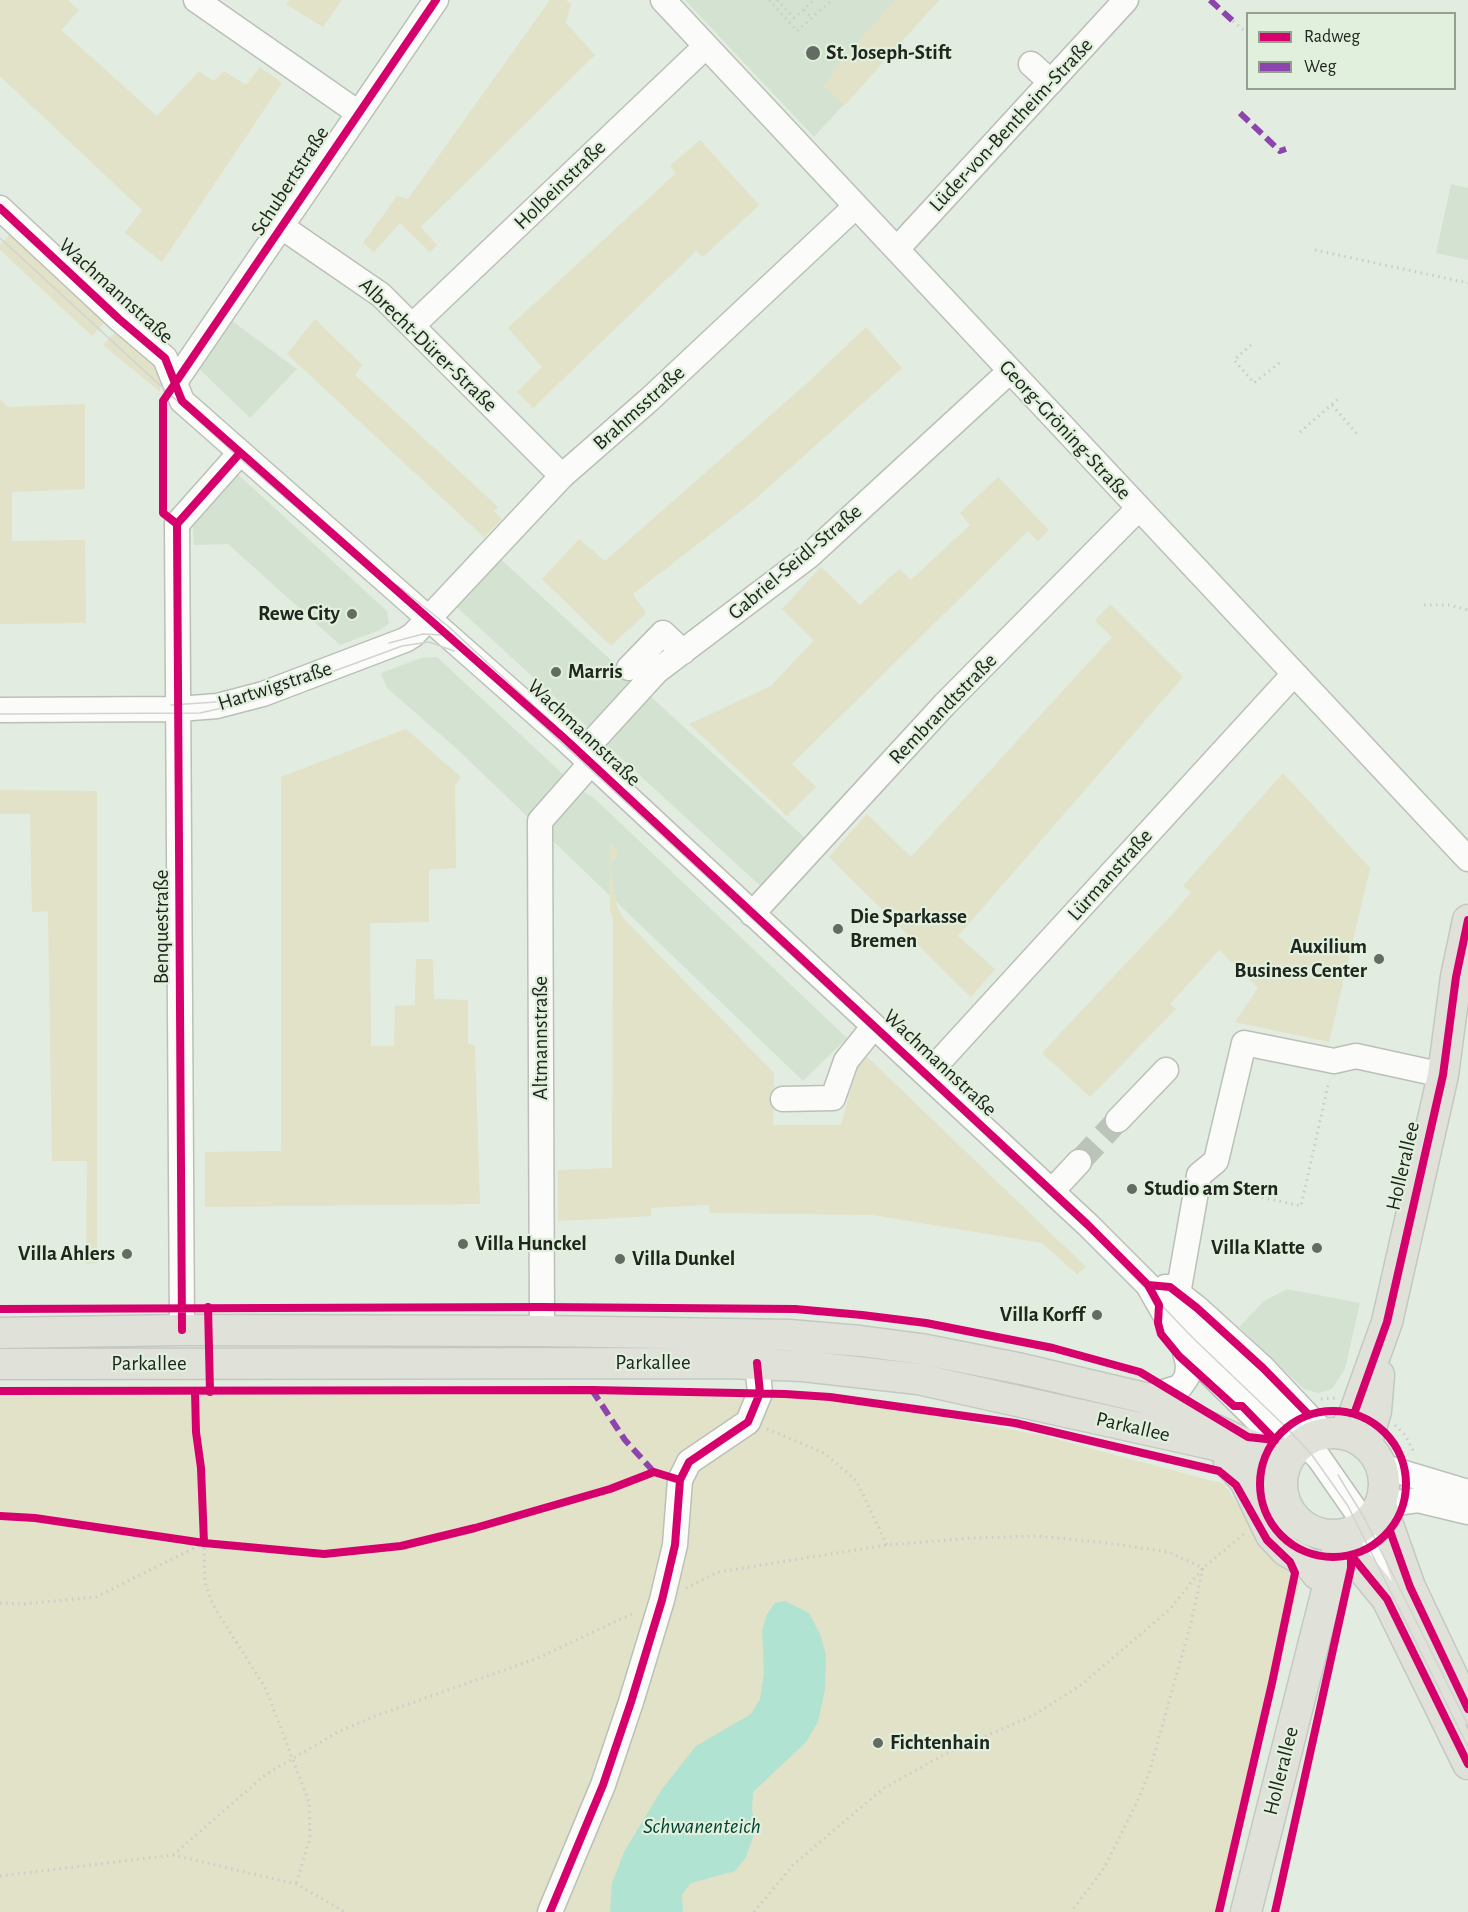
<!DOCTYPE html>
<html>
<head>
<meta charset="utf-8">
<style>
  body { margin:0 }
  #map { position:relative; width:1468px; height:1912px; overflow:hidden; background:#e3ece0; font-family:"Alegreya Sans",sans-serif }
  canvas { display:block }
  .legend { position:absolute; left:1246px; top:12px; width:210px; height:78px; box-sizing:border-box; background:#e1f0dc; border:2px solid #949f90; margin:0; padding:8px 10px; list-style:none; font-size:18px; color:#20261f }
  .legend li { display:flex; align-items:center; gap:12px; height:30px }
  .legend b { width:30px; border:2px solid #949f90 }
</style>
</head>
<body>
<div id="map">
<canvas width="1468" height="1912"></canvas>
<ul class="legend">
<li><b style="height:8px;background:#d6006c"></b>Radweg</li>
<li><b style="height:8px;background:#8e44ad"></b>Weg</li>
</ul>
</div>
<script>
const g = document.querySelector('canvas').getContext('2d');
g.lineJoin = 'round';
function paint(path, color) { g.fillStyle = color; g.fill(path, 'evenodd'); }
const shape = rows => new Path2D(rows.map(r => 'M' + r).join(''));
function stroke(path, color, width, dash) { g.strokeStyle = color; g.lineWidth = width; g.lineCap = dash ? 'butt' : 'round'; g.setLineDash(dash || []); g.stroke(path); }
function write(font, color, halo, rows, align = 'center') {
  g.font = font + ' "Alegreya Sans",sans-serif'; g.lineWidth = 4.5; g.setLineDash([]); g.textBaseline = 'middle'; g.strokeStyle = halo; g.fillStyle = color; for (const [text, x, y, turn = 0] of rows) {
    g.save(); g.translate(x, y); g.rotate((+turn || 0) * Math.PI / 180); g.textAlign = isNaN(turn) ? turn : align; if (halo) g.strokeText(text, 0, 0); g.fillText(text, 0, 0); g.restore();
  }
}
paint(shape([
  [685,0,939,0,814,137],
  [1451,184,1468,188,1468,260,1436,253],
  [224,315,297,369,250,418,191,361],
  [231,468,387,611,389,624,380,630,340,645,228,544,194,545,192,511],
  [493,552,815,847,769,894,448,599],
  [437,657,579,789,594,798,847,1038,803,1081,458,750,387,688,381,673,421,658],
  [1287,1289,1360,1303,1345,1369,1332,1389,1318,1393,1304,1389,1239,1327,1264,1301]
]), '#d4e3d1');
paint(shape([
  [0,0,68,0,79,10,61,30,157,116,199,71,214,81,224,71,246,85,260,67,282,83,162,262,125,233,142,210,0,76],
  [289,0,342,0,323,27,286,4],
  [550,0,566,0,571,4,566,23,595,55,421,227,437,245,430,252,400,223,374,252,363,243,397,196,408,199],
  [895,0,939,0,844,106,823,86,833,74,832,71],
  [700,140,759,205,703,257,696,251,533,408,517,392,542,367,508,328,676,173,670,166],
  [11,233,106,321,92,336,0,250,0,245],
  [315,319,362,365,355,375,498,507,494,511,502,519,484,537,287,354],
  [866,327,902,368,752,502,633,594,646,613,611,646,542,579,579,539,605,561,805,385],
  [117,330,160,369,160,392,103,345],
  [0,399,8,407,85,404,85,489,12,492,12,541,85,540,86,623,0,624],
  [998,477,1049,530,1038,541,1028,531,792,764,816,787,787,816,689,724,771,686,814,640,782,609,821,567,860,605,899,569,911,580,970,525,960,513],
  [1110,604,1183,677,958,936,995,969,971,997,829,857,867,814,911,857,1112,637,1095,621],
  [406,729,461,777,455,786,456,868,429,870,429,922,370,923,371,1046,394,1046,395,1006,415,1005,416,959,433,959,434,999,468,1000,468,1044,475,1045,480,1204,205,1207,205,1152,281,1151,281,777],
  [1283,773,1370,868,1329,1042,1235,1022,1258,988,1219,950,1170,1004,1176,1009,1090,1097,1042,1053,1178,908,1191,892,1183,886],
  [0,790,97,791,97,1263,86,1264,87,1161,52,1161,48,911,32,912,30,814,0,814],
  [609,842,620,853,610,865,617,907,624,919,774,1073,773,1125,841,1125,857,1068,867,1057,1086,1267,1077,1274,1042,1243,872,1215,710,1213,709,1205,651,1208,651,1216,558,1221,558,1170,612,1168,613,919,610,911],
  [575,1390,743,1392,874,1405,1040,1435,1224,1484,1246,1517,1292,1567,1300,1580,1219,1912,0,1912,0,1392]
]), '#e1e2c7');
paint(shape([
  [785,1601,809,1613,820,1634,826,1655,825,1689,818,1722,806,1742,753,1792,752,1809,756,1828,746,1857,735,1871,691,1883,682,1894,683,1912,610,1912,612,1883,624,1852,662,1789,696,1746,751,1714,760,1699,764,1673,762,1631,767,1614,775,1603]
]), '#b1e3d3');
stroke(shape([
  [1079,1162,1118,1120]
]), '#bcc4b9', 24, [24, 12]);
const minor = shape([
  [196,0,357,112],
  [663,0,1468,859],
  [1031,64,1051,82],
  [0,208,119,319,165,358,182,401,564,738,1088,1225,1148,1285,1184,1348,1292,1454],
  [282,227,381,295,562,476],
  [897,249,1126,0],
  [413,325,706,46],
  [175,382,436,0],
  [629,668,663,633,683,652],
  [0,710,179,709,217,706,263,694,405,640,413,635,562,476,650,399,856,206],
  [581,754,657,671,809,556,1010,371],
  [752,914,944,705,1138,509],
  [927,1075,1293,675],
  [783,1099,833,1098,846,1061,874,1026],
  [1118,1120,1166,1070],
  [1052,1191,1079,1162],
  [1165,1287,1170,1287,1197,1308,1263,1368,1325,1434],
  [1178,1294,1199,1175,1216,1161,1244,1043,1334,1061,1356,1056,1443,1075],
  [1173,1311,1319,1458,1358,1514,1405,1609],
  [182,1330,177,524,240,453],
  [542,1331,540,821,591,763],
  [1145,1398,1180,1387,1187,1377,1188,1364,1184,1348],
  [1381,1466,1468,1492],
  [1381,1505,1418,1500,1468,1512],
  [550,1912,603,1785,631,1702,662,1600,675,1545,680,1480,689,1462,748,1422,760,1393,757,1363]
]);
const major = shape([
  [0,1333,182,1330,542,1331,789,1335,860,1341,921,1349,1022,1369,1145,1398,1244,1443,1268,1451,1292,1454],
  [0,1364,727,1363,803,1366,918,1379,1216,1445,1241,1457,1282,1491],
  [1343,1433,1354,1414,1387,1322,1443,1075,1456,977,1468,920],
  '1282 1484a51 51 0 1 1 102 0a51 51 0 1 1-102 0Z',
  [1366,1445,1376,1411,1379,1375],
  [1229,1463,1245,1481,1271,1535,1286,1551,1309,1564,1317,1574],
  [1381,1505,1410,1587,1468,1709],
  [1341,1535,1351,1555,1387,1599,1468,1764],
  [1246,1912,1341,1535]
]);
stroke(minor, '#bac0b7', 27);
stroke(major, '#c4c8c3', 33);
stroke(shape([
  [769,0,797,31,832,0],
  [777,0,794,18,814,0],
  [804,10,812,18],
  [1233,21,1248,34],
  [1315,250,1468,283],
  [1251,345,1234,360,1254,383,1283,360],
  [1332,405,1359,436],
  [1300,432,1338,399],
  [1424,605,1450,605,1468,610],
  [1220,1184,1219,1188,1301,1206,1329,1081],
  [1321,1399,1336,1398],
  [1395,1425,1405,1435,1415,1454],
  [767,1429,824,1453,856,1480,887,1545],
  [686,1588,718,1572,887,1545,971,1538,1036,1536,1100,1542,1169,1552,1203,1568,1191,1623,1149,1773,1137,1802,1104,1868,1071,1912],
  [0,1603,23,1604,96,1597,204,1543,205,1582,213,1605,266,1689,309,1802,310,1838,296,1884],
  [173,1855,265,1775,338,1732,375,1716,538,1658,636,1612],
  [0,1876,173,1855,296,1884,345,1912],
  [754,1912,794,1864,884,1788,945,1754,1034,1715,1081,1685,1169,1610,1203,1568,1245,1533]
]), '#c9cdc9', 3, [1.5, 4.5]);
stroke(minor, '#fbfcfa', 24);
stroke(major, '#e0e2da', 30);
stroke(shape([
  [0,238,237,456,459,648,812,974,1101,1242,1193,1338,1287,1428,1312,1455,1348,1506,1468,1747],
  [397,585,449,627,602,769],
  [389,643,423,634,441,635],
  [171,705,216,702],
  [0,714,200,713,253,701,402,646,429,642,454,651],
  [1338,1475,1365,1519,1468,1725]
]), '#d1d3d1', 1.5);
stroke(shape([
  [1210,0,1233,21],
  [1240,113,1280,151,1286,149],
  [592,1390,625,1440,654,1472,658,1473]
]), '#8e44ad', 6, [12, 6]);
stroke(shape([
  [0,208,119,319,165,358,182,401,564,738,1088,1225,1148,1285,1159,1305,1158,1323,1161,1334,1179,1356,1234,1406,1242,1406,1275,1440],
  [177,524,182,1330],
  [177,524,163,513,163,401,436,0],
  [177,524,240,453],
  [1148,1285,1170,1287,1197,1308,1263,1368,1309,1415],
  [208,1307,210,1392],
  [0,1309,541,1307,795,1309,862,1315,926,1323,1053,1348,1140,1372,1248,1437,1275,1440],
  [0,1391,592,1390,785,1394,830,1397,1015,1423,1219,1471,1236,1485,1267,1540,1290,1562,1295,1573,1272,1683,1219,1912],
  [195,1392,196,1432,201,1468,204,1543],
  '1260 1484a73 73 0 1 1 146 0a73 73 0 1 1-146 0Z',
  [1354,1414,1387,1322,1443,1075,1456,977,1468,920],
  [0,1516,35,1518,204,1543,324,1554,401,1546,475,1528,610,1489,654,1472,680,1480],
  [1390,1531,1410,1587,1468,1709],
  [1351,1555,1387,1599,1468,1764],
  [550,1912,603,1785,631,1702,662,1600,675,1545,680,1480,689,1462,748,1422,760,1393,757,1363],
  [1275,1912,1351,1568,1351,1555]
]), '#d6006c', 8);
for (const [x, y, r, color] of [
  [813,53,8,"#646b63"],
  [352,614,6,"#646b63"],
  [556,672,6,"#646b63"],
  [838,929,6,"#646b63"],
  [1379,959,6,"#646b63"],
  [1132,1189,6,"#646b63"],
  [463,1244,6,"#646b63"],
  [1317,1248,6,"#646b63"],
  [127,1254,6,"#646b63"],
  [620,1259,6,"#646b63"],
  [1097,1315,6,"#646b63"],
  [878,1743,6,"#646b63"]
]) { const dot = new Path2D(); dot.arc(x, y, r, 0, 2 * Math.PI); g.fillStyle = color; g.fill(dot); stroke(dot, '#e1f0dc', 2); }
write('bold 21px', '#20261f', '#e1f0dc', [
  ["St. Joseph-Stift",826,53],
  ["Rewe City",340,614,"right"],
  ["Marris",568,672],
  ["Die Sparkasse",850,917],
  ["Bremen",850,941],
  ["Auxilium",1367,947,"right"],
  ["Business Center",1367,971,"right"],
  ["Studio am Stern",1144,1189],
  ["Villa Hunckel",475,1244],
  ["Villa Klatte",1305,1248,"right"],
  ["Villa Ahlers",115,1254,"right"],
  ["Villa Dunkel",632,1259],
  ["Villa Korff",1085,1315,"right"],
  ["Fichtenhain",890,1743]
], 'left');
write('21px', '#20261f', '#e1f0dc', [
  ["Lüder-von-Bentheim-Straße",1011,125,-47],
  ["Schubertstraße",290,181,-57],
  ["Holbeinstraße",560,185,-44],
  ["Wachmannstraße",116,291,42],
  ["Albrecht-Dürer-Straße",428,345,44],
  ["Brahmsstraße",639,408,-42],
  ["Georg-Gröning-Straße",1065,430,47],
  ["Gabriel-Seidl-Straße",795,562,-40],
  ["Hartwigstraße",275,686,-18],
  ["Rembrandtstraße",943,709,-46],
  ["Wachmannstraße",584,733,43],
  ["Lürmanstraße",1110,875,-48],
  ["Benquestraße",162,927,-90],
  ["Altmannstraße",541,1038,-90],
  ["Wachmannstraße",940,1063,43],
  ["Hollerallee",1403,1166,-77],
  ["Parkallee",653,1363],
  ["Parkallee",149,1364],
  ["Parkallee",1133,1427,13],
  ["Hollerallee",1281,1771,-76]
]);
write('italic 22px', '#003f34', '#e1f0dc', [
  ["Schwanenteich",702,1826]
]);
</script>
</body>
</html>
